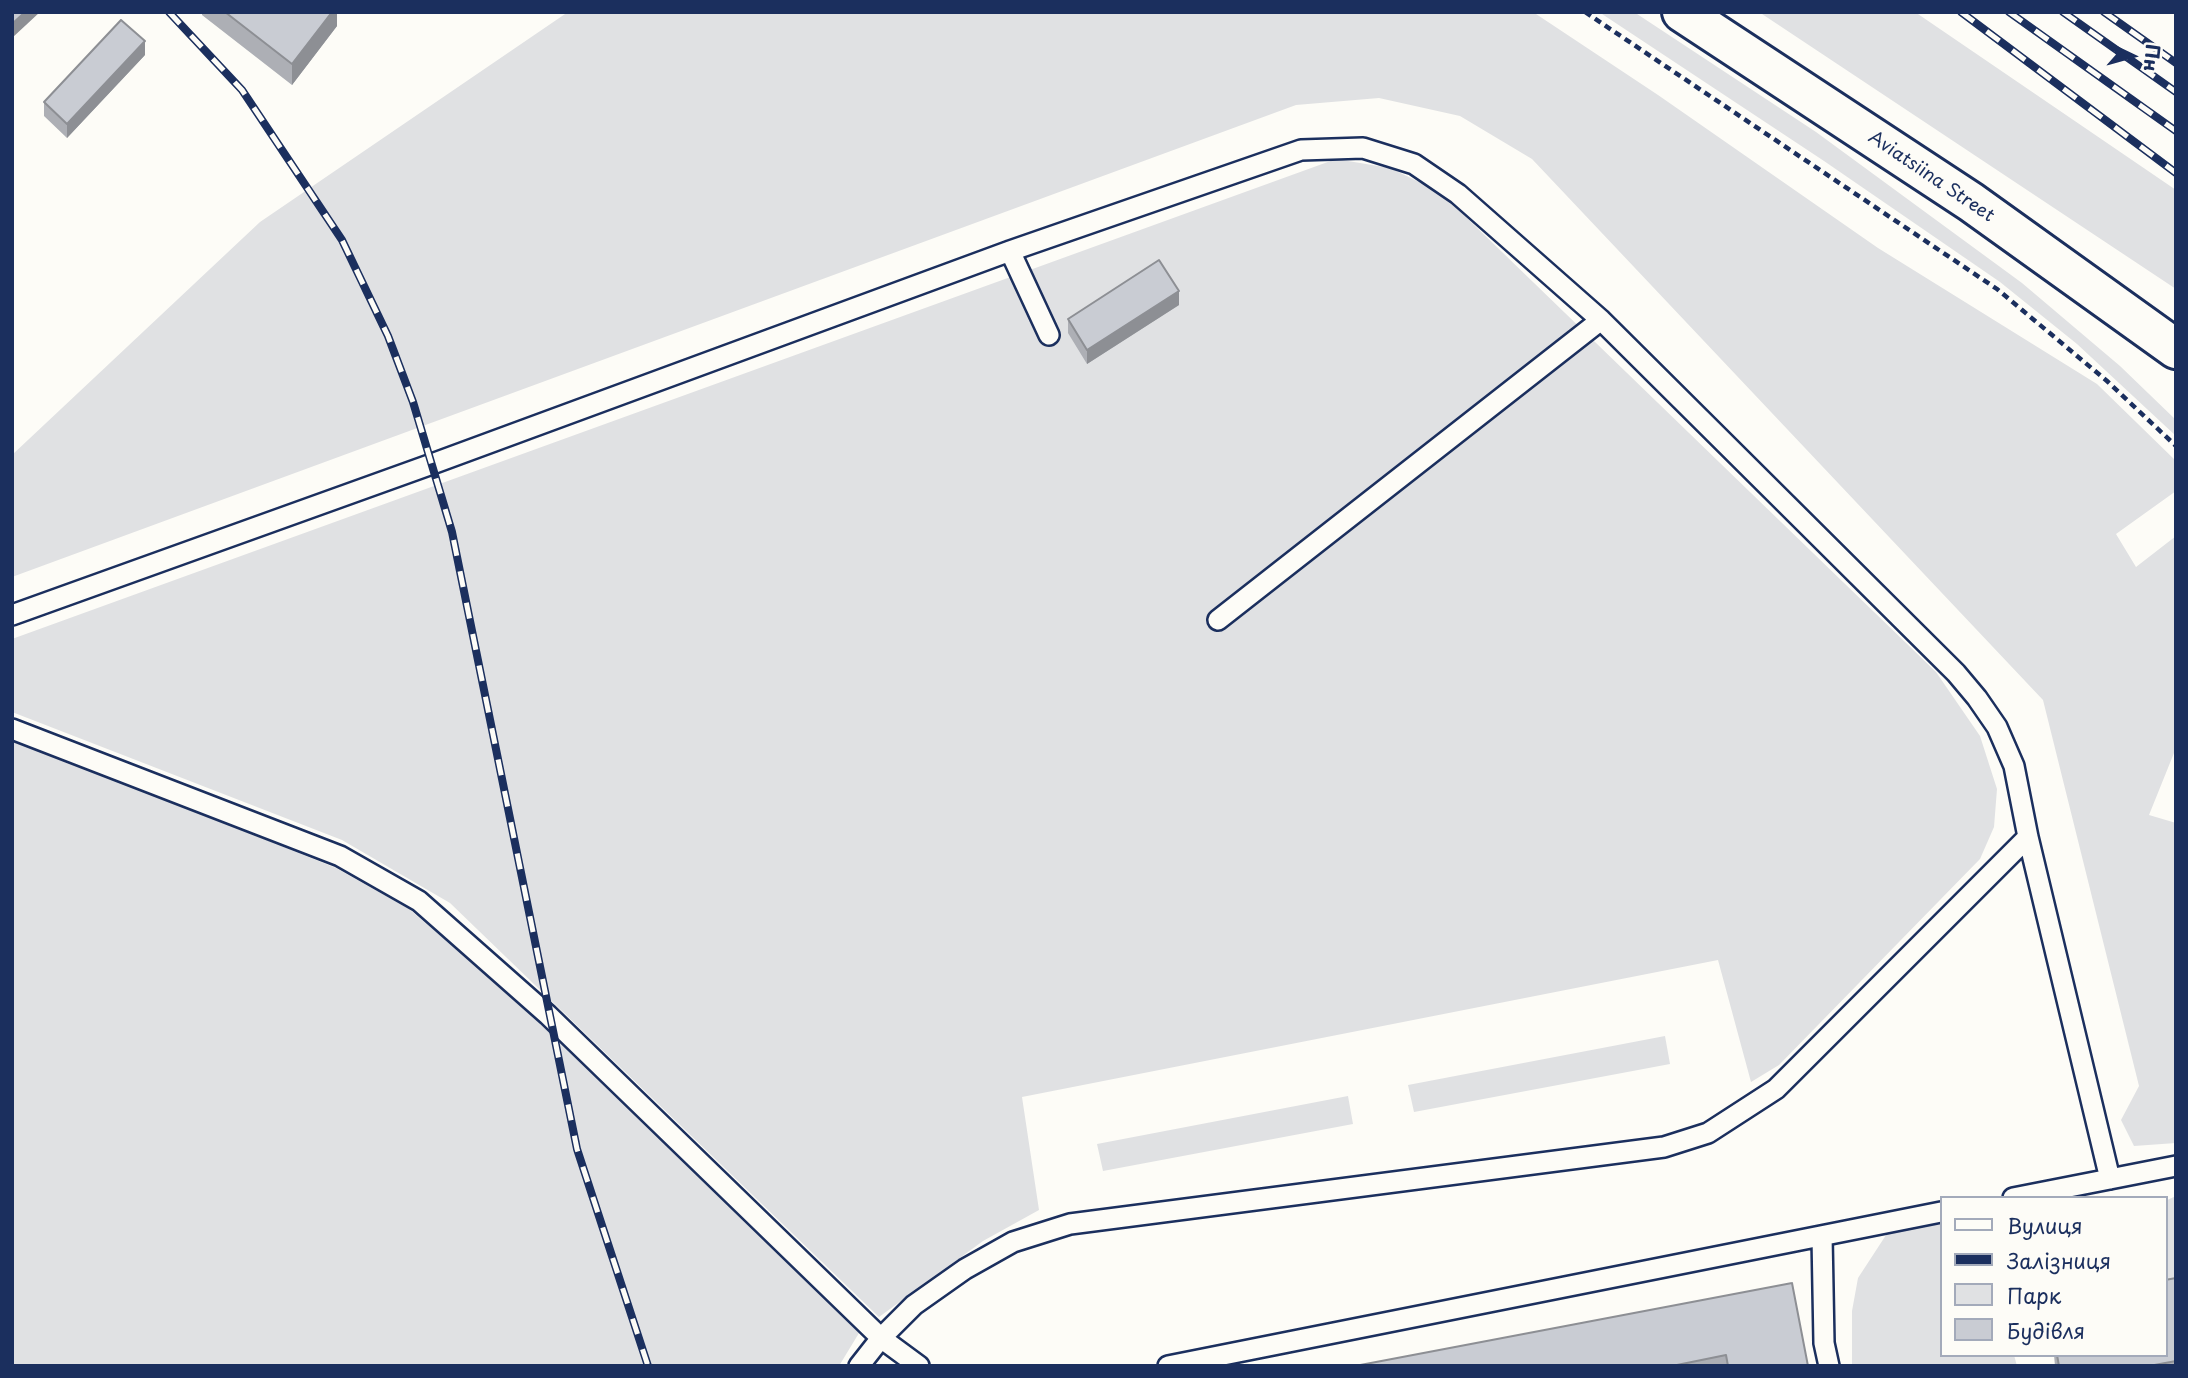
<!DOCTYPE html>
<html>
<head>
<meta charset="utf-8">
<style>
  body { margin:0 }
  #map { position:relative; width:2188px; height:1378px; overflow:hidden; background:#fdfcf7; font-family:"Playpen Sans",sans-serif }
  canvas { display:block }
  .frame { position:absolute; inset:0; border:14px solid #1b2f5e; pointer-events:none }
  .legend { position:absolute; left:1940px; top:1196px; width:228px; height:161px; box-sizing:border-box; background:#fdfcf7; border:2px solid #a3aaba; margin:0; padding:9px 12px; list-style:none; font-size:21px; color:#1b2f5e }
  .legend li { display:flex; align-items:center; gap:14px; height:35px }
  .legend b { width:35px; border:2px solid #a3aaba }
  .north { position:absolute; left:2097px; top:21px; width:70px; height:70px; -webkit-text-stroke:5px #fdfcf7; paint-order:stroke; rotate:95deg; font-size:19px; font-weight:700; line-height:28px; text-align:center; color:#1b2f5e }
  .north::after { content:''; display:block; margin:auto; width:24px; height:32px; background:#1b2f5e; clip-path:polygon(50% 0,100% 100%,50% 72%,0 100%) }
</style>
</head>
<body>
<div id="map">
<canvas width="2188" height="1378"></canvas>
<div class="frame"></div>
<ul class="legend">
<li><b style="height:9px;background:#fdfcf7"></b>Вулиця</li>
<li><b style="height:9px;background:#1b2f5e"></b>Залізниця</li>
<li><b style="height:19px;background:#e0e1e3"></b>Парк</li>
<li><b style="height:19px;background:#c9ccd3"></b>Будівля</li>
</ul>
<div class="north">Пн</div>
</div>
<script>
const g = document.querySelector('canvas').getContext('2d');
g.lineJoin = 'round';
function paint(path, color) { g.fillStyle = color; g.fill(path, 'evenodd'); }
const shape = rows => new Path2D(rows.map(r => 'M' + r).join(''));
function stroke(path, color, width, dash) { g.strokeStyle = color; g.lineWidth = width; g.lineCap = dash ? 'butt' : 'round'; g.setLineDash(dash || []); g.stroke(path); }
function write(font, color, halo, rows, align = 'center') {
  g.font = font + ' "Playpen Sans",sans-serif'; g.lineWidth = 6; g.setLineDash([]); g.textBaseline = 'middle'; g.strokeStyle = halo; g.fillStyle = color; for (const [text, x, y, turn = 0] of rows) {
    g.save(); g.translate(x, y); g.rotate((+turn || 0) * Math.PI / 180); g.textAlign = isNaN(turn) ? turn : align; if (halo) g.strokeText(text, 0, 0); g.fillText(text, 0, 0); g.restore();
  }
}
paint(shape([
  [568,12,1533,12,1658,95,1878,248,2097,384,2176,461,2176,491,2116,534,2136,567,2176,536,2176,748,2149,815,2176,823,2176,1143,2134,1146,2121,1120,2139,1086,2043,700,1532,159,1460,116,1379,98,1296,105,12,577,12,455,260,222],
  [1599,12,1634,12,1816,132,2022,283,2120,366,2176,420,2176,436,2077,344,2000,282,1824,161],
  [1759,12,1915,12,2176,190,2176,289],
  [1336,159,1390,168,1440,192,1936,672,1980,736,1997,789,1994,827,1980,859,1779,1065,1751,1082,1718,960,1022,1097,1039,1210,983,1241,879,1317,450,903,342,840,12,712,12,639],
  [12,738,336,868,409,909,551,1030,859,1333,839,1366,12,1366],
  [1665,1036,1670,1064,1414,1112,1408,1085],
  [1348,1096,1353,1124,1103,1171,1097,1144],
  [2176,1196,2176,1289,2165,1292,2165,1201],
  [1941,1224,1941,1355,2014,1355,2017,1366,1852,1366,1852,1311,1858,1278,1888,1232]
]), '#e0e1e3');
const service = shape([
  [1010,251,1049,335],
  [12,615,432,464,1010,251,1301,150,1363,148,1414,164,1458,194,1601,320,1956,673,1977,698,1997,727,2014,766,2028,837,2110,1179],
  [1218,620,1601,320],
  [12,729,340,856,419,901,548,1015,881,1338,919,1366],
  [2013,1198,2176,1166],
  [1822,1236,1824,1343,1829,1366],
  [859,1366,881,1338,914,1305,965,1269,1013,1242,1070,1224,1664,1147,1708,1133,1776,1089,2028,837],
  [1168,1366,1941,1212]
]);
const tertiary = shape([
  [1682,12,1971,202,2176,349]
]);
stroke(service, '#1b2f5e', 24);
stroke(tertiary, '#1b2f5e', 44);
stroke(shape([
  [1585,12,1997,289,2107,381,2176,446]
]), '#1b2f5e', 4.5, [7, 5]);
stroke(service, '#fdfcf7', 19);
stroke(tertiary, '#fdfcf7', 38);
const rail = shape([
  [169,12,242,90,342,240,388,336,413,402,452,532,577,1149,648,1366],
  [1961,12,2176,173],
  [2009,12,2176,131],
  [2063,12,2176,92],
  [2104,12,2176,63]
]);
stroke(rail, '#1b2f5e', 8);
stroke(rail, '#fdfcf7', 5, [16]);
paint(shape([
  [202,12,337,12,337,26,292,85,202,15],
  [145,55,67,138,44,116,44,102],
  [1179,305,1087,364,1068,333,1068,319],
  [2176,1278,2176,1366,2055,1366,2054,1355,2165,1355],
  [1792,1283,1808,1366,1355,1366]
]), '#adafb5');
paint(shape([
  [25,12,40,12,12,38,12,24],
  [332,12,337,12,337,26,292,85,292,64],
  [145,41,145,55,67,138,67,124],
  [1179,291,1179,305,1087,364,1087,350]
]), '#8d8f94');
const building = shape([
  [12,12,25,12,12,24,12,12],
  [225,12,332,12,292,64,225,12],
  [121,20,145,41,67,124,44,102,121,20],
  [1159,260,1179,291,1087,350,1068,319,1159,260],
  [2176,1278,2176,1361,2149,1366,2059,1366,2057,1355,2165,1355,2165,1280,2176,1278],
  [1792,1283,1808,1366,1728,1366,1726,1355,1672,1366,1355,1366,1792,1283]
]);
paint(building, '#c9ccd3');
stroke(building, '#8d8f94', 2);
write('18px', '#1b2f5e', '#fdfcf7', [
  ["Aviatsiina Street",1931,177,34]
]);
</script>
</body>
</html>
